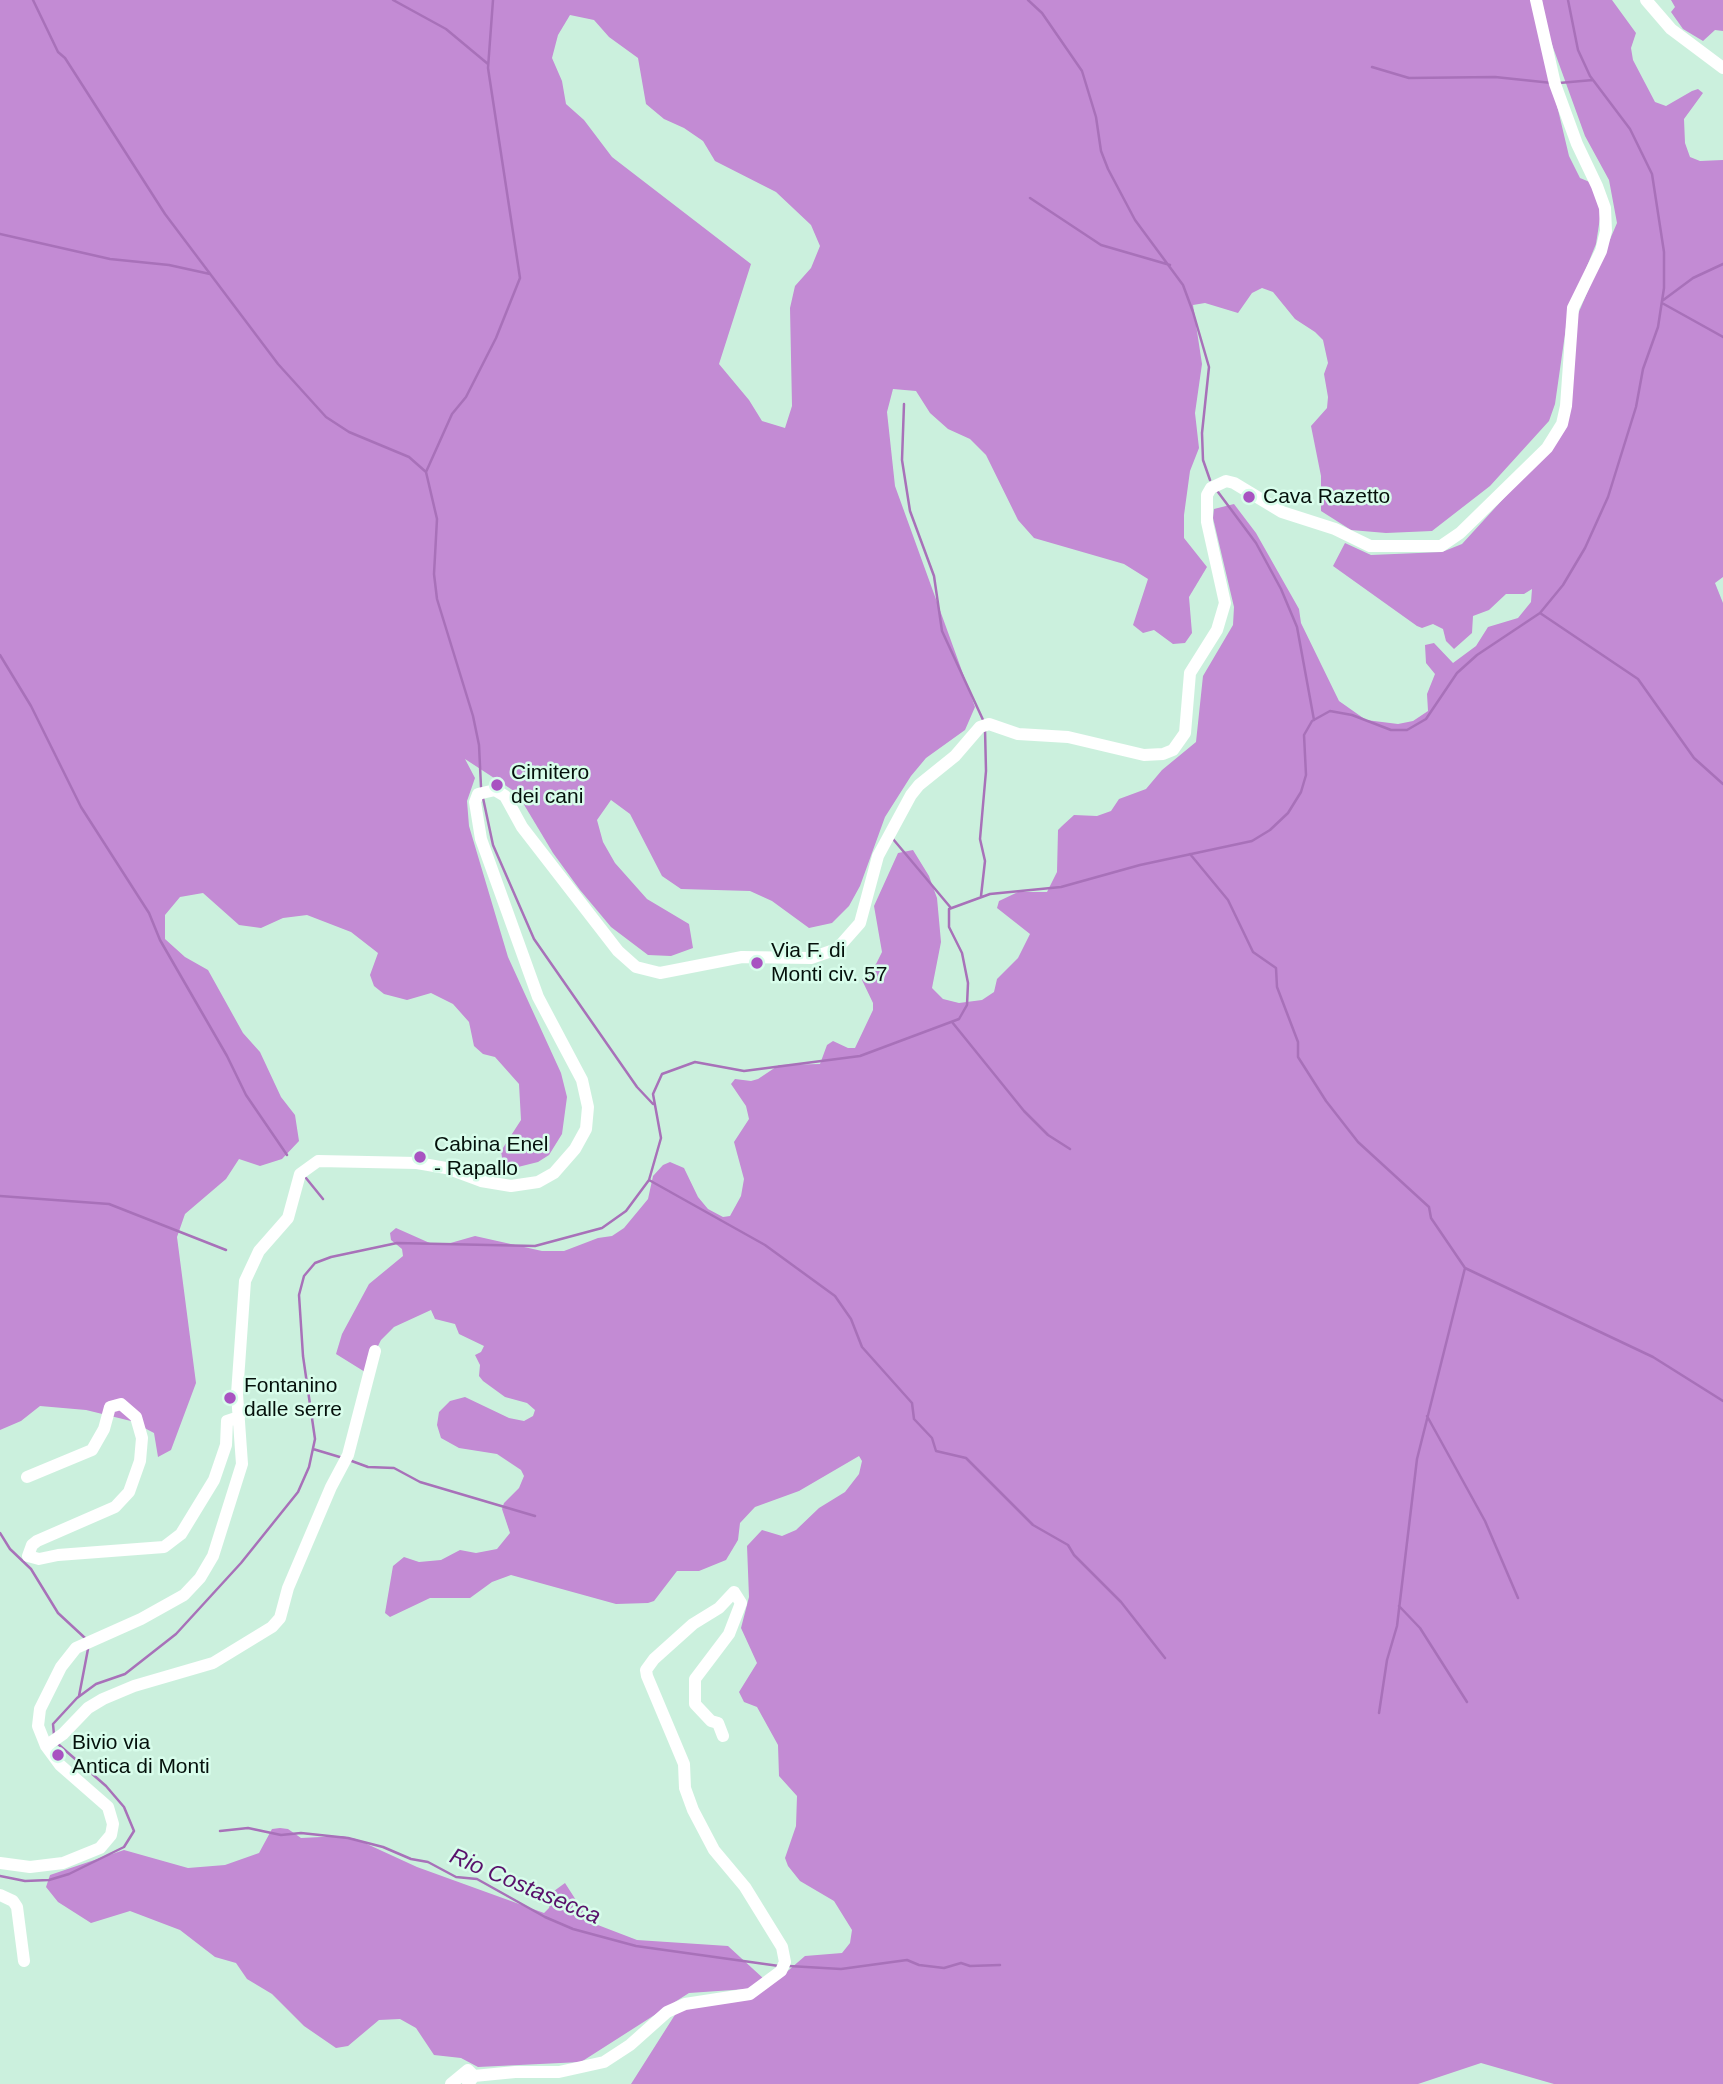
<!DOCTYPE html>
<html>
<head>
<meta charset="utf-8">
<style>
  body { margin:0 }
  canvas { display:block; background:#cbf0dd }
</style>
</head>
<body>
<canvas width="1723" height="2084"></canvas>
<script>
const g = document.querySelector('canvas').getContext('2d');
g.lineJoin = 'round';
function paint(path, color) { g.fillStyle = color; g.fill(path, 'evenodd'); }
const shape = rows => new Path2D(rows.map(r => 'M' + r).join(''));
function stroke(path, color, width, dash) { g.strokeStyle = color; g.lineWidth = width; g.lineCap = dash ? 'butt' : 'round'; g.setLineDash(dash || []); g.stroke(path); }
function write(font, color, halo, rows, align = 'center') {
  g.font = font + ' Arial,sans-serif'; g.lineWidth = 5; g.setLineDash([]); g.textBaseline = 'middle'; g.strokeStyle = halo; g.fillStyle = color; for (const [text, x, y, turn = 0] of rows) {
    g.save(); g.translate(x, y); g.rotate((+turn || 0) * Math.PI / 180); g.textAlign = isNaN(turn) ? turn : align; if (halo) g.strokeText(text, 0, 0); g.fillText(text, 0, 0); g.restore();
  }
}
paint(shape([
  [0,0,1532,0,1569,156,1580,178,1592,183,1600,206,1600,218,1596,244,1568,313,1555,404,1549,421,1490,486,1432,531,1386,533,1351,530,1321,511,1321,476,1311,426,1327,408,1328,397,1324,374,1328,363,1323,340,1315,332,1295,319,1273,292,1262,288,1252,293,1238,313,1205,303,1193,305,1202,364,1195,413,1199,448,1190,471,1184,515,1184,538,1207,567,1189,597,1192,633,1185,643,1173,644,1154,630,1143,633,1133,625,1148,579,1124,564,1034,538,1018,520,986,455,970,439,948,429,930,413,916,391,893,389,887,412,895,486,975,707,965,730,926,758,911,776,885,817,860,886,849,906,832,923,809,928,772,901,750,891,681,889,662,876,630,814,611,800,597,820,603,842,615,863,647,899,689,924,693,948,671,956,648,955,611,927,580,890,553,853,517,793,465,759,475,778,467,801,469,826,508,957,561,1073,567,1097,562,1134,549,1155,538,1162,514,1168,503,1164,501,1151,521,1120,519,1084,495,1057,483,1054,474,1046,469,1022,453,1004,431,993,407,1000,384,994,374,986,370,975,378,953,351,932,307,915,283,918,261,928,239,925,203,893,180,897,165,915,165,939,185,957,208,970,243,1033,260,1052,281,1097,295,1115,299,1141,282,1159,260,1166,239,1159,226,1179,185,1214,177,1237,196,1383,171,1450,158,1457,154,1433,131,1421,86,1410,40,1406,21,1421,0,1430],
  [570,15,594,20,609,37,638,58,646,104,664,119,684,128,703,141,715,161,776,192,811,225,820,246,811,268,795,286,790,308,792,406,785,428,762,421,749,400,719,364,751,264,612,157,584,120,566,104,562,81,552,58,558,35],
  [1542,0,1612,0,1636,33,1631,48,1633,60,1655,102,1666,106,1692,91,1698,89,1703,93,1684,119,1685,143,1690,157,1700,161,1723,160,1723,577,1715,583,1723,603,1723,2084,1554,2084,1481,2063,1418,2084,631,2084,678,2010,775,1982,805,1956,842,1953,850,1943,852,1930,834,1901,800,1881,788,1866,785,1858,796,1826,797,1796,779,1776,778,1745,757,1707,744,1702,739,1692,757,1663,741,1628,749,1597,747,1546,762,1530,782,1536,796,1530,819,1508,845,1492,859,1474,862,1461,859,1456,799,1491,755,1507,740,1523,738,1540,726,1560,699,1571,677,1571,654,1601,648,1603,616,1604,511,1575,492,1582,470,1598,430,1598,390,1617,385,1613,393,1566,404,1557,419,1562,441,1560,460,1550,476,1553,497,1549,510,1533,502,1509,504,1503,519,1488,524,1476,521,1470,497,1454,459,1448,441,1438,437,1425,439,1412,450,1401,465,1397,509,1418,524,1421,533,1416,535,1410,527,1403,505,1397,483,1381,479,1376,480,1365,475,1355,481,1352,484,1346,459,1334,455,1324,435,1319,431,1310,394,1327,381,1340,365,1372,336,1354,342,1334,369,1284,403,1256,402,1249,391,1240,390,1233,396,1228,432,1244,447,1244,475,1236,542,1251,564,1251,598,1238,612,1236,624,1228,648,1199,653,1176,663,1165,670,1162,684,1168,698,1197,708,1209,723,1217,730,1216,741,1196,744,1179,734,1142,749,1119,746,1106,731,1084,735,1079,751,1081,758,1079,779,1065,820,1064,827,1045,833,1041,848,1048,855,1048,873,1010,873,1003,862,980,876,964,882,952,874,906,898,853,913,850,929,876,937,898,941,942,932,988,943,999,959,1003,982,1000,994,992,997,979,1018,958,1030,934,997,908,999,901,1018,892,1047,892,1057,872,1058,830,1062,826,1074,815,1097,816,1111,811,1119,799,1146,789,1162,770,1196,742,1203,676,1233,625,1234,607,1213,518,1214,509,1234,504,1256,533,1299,609,1301,623,1339,701,1366,720,1398,724,1413,721,1428,711,1427,694,1435,674,1426,663,1425,645,1434,643,1453,663,1476,646,1488,627,1518,618,1531,602,1532,589,1524,594,1506,594,1489,610,1473,616,1472,633,1454,649,1446,641,1443,629,1433,624,1422,628,1417,626,1333,566,1345,543,1371,555,1442,552,1462,544,1557,440,1578,314,1617,223,1609,180,1585,136,1546,28],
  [1671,0,1723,0,1723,31,1715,30,1703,41,1683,29,1671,12,1675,7],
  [280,1828,288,1829,301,1838,342,1836,356,1839,417,1867,544,1913,549,1908,554,1891,565,1883,590,1922,637,1940,728,1946,764,1979,747,1989,689,1993,581,2062,478,2067,461,2058,434,2055,416,2028,400,2019,379,2020,348,2046,336,2048,304,2026,272,1994,247,1979,236,1963,215,1957,180,1930,130,1911,91,1923,58,1902,46,1887,50,1875,124,1850,188,1868,225,1865,259,1853,272,1829]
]), '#c38bd4');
stroke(shape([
  [33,0,58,52,65,58,165,214,278,364,326,417,349,432,409,457,426,472,437,519,434,574,437,599,473,716,479,745,481,787],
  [393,0,446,29,488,64],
  [1028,0,1042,13,1082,71,1096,117,1101,151,1108,169,1135,220,1183,285,1193,312,1209,367,1202,433,1203,460,1210,480],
  [1372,67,1409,78,1495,77,1552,83],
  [1559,83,1593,80],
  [1030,198,1101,245,1170,265],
  [0,234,110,259,169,265,210,274],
  [1662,301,1693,278,1723,264],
  [1662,303,1723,337],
  [904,404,902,460,910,511,934,576,942,631,984,722],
  [426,472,452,414,466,397,496,338,520,278,488,68,493,0],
  [1218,492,1256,543,1281,589,1297,627,1314,720],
  [1540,613,1638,679,1694,758,1723,784],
  [0,655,31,706,81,807,149,913,160,940,227,1056,246,1095,287,1155],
  [483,798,493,845,534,939,637,1087,653,1104],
  [893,839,951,908],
  [1190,854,1228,900,1253,952,1276,968,1277,987,1298,1042,1298,1057,1326,1101,1358,1142,1429,1207,1431,1218,1465,1268,1653,1357,1723,1401],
  [981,896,985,861,980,839,986,771,985,729],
  [952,1022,1024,1111,1048,1135,1070,1149],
  [306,1178,323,1199],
  [649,1180,765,1245,835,1296,851,1319,862,1347,912,1403,914,1419,932,1438,936,1451,966,1458,1033,1525,1068,1545,1074,1555,1121,1602,1165,1658],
  [0,1196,109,1204,226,1250],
  [1427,1416,1485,1521,1518,1598],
  [313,1449,343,1458],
  [349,1460,368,1467,394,1468,420,1482,535,1516],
  [0,1533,10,1549,31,1569,58,1613,85,1638],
  [1399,1606,1420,1628,1467,1702],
  [79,1696,88,1649],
  [1379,1713,1387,1660,1397,1626,1417,1459,1465,1268],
  [54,1735,53,1724,77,1698,96,1684,125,1674,176,1634,241,1563,298,1492,309,1467,315,1439,303,1356,299,1295,304,1276,315,1263,331,1257,397,1243,535,1246,602,1228,626,1211,649,1180,661,1138,653,1094,662,1074,695,1062,744,1071,860,1056,959,1019,967,1005,968,983,962,953,949,927,949,909,990,894,1061,887,1140,865,1252,841,1270,830,1288,813,1301,792,1306,775,1304,735,1312,721,1330,711,1352,715,1391,730,1407,730,1426,719,1457,673,1477,655,1540,613,1563,585,1585,548,1608,497,1636,407,1643,369,1658,327,1664,288,1664,252,1652,174,1630,129,1590,76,1578,50,1568,0],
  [220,1831,248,1828,281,1835,301,1833,348,1838,383,1847,411,1859,428,1862,456,1877,477,1879,545,1917,573,1929,636,1946,779,1966],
  [0,1876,25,1881,49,1880,69,1874,124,1847,134,1831,124,1807,106,1786,58,1744],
  [789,1966,841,1969,907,1960,919,1965,944,1968,961,1963,970,1966,1000,1965]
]), '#a871b9', 2.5);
stroke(shape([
  [1646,0,1671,29,1723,68],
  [27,1477,92,1450,104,1429,110,1407,121,1404,136,1417,142,1438,140,1461,129,1492,115,1507,37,1541,32,1545,28,1556,39,1559,58,1555,164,1547,181,1534,214,1480,226,1445,227,1421,239,1417],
  [46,1746,63,1734,88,1708,103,1699,134,1686,213,1663,272,1627,280,1618,288,1588,331,1487,348,1455,375,1351],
  [0,1863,30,1867,63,1863,100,1848,111,1835,113,1824,108,1807,60,1765,46,1746,38,1726,40,1709,61,1667,76,1648,141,1619,184,1595,200,1578,213,1556,242,1464,237,1394,245,1281,259,1251,288,1218,300,1174,318,1161,417,1163,446,1168,481,1181,511,1186,538,1182,554,1173,575,1149,586,1129,588,1107,582,1080,538,997,481,839,475,802,478,794,495,790,505,796,522,827,618,951,636,967,660,973,742,957,811,958,837,949,860,923,878,856,911,795,919,785,955,756,980,727,989,724,1018,734,1068,737,1144,755,1163,754,1173,750,1185,733,1190,673,1217,630,1225,603,1207,522,1207,495,1211,488,1226,481,1234,483,1282,512,1335,529,1370,546,1441,546,1460,533,1547,448,1562,424,1566,406,1573,308,1601,251,1606,231,1605,208,1597,186,1577,144,1555,84,1536,0],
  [0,1895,13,1901,17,1907,24,1961],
  [474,2076,515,2072,559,2072,604,2062,630,2045,667,2012,685,2004,750,1994,781,1971,785,1962,782,1947,745,1887,714,1850,693,1810,685,1788,684,1764,647,1676,646,1670,654,1659,693,1624,719,1608,734,1592,741,1603,729,1634,695,1679,695,1704,711,1721,718,1723,723,1736],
  [451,2084,468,2070,474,2076,468,2084]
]), '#fff', 12);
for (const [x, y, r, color] of [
  [1249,497,7,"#a853c1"],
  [497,785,7,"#a853c1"],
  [757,963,7,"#a853c1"],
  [420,1157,7,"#a853c1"],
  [230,1398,7,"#a853c1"],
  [58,1755,7,"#a853c1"]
]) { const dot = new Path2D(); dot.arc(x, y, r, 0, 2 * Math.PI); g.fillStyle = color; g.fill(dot); stroke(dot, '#d8fdeb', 2.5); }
write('21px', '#05110c', '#d8fdeb', [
  ["Cava Razetto",1263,497],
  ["Cimitero",511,773],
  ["dei cani",511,797],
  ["Via F. di",771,951],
  ["Monti civ. 57",771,975],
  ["Cabina Enel",434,1145],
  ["- Rapallo",434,1169],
  ["Fontanino",244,1386],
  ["dalle serre",244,1410],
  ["Bivio via",72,1743],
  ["Antica di Monti",72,1767]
], 'left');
write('italic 23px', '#59116b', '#d8fdeb', [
  ["Rio Costasecca",525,1887,23]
]);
</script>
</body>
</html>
